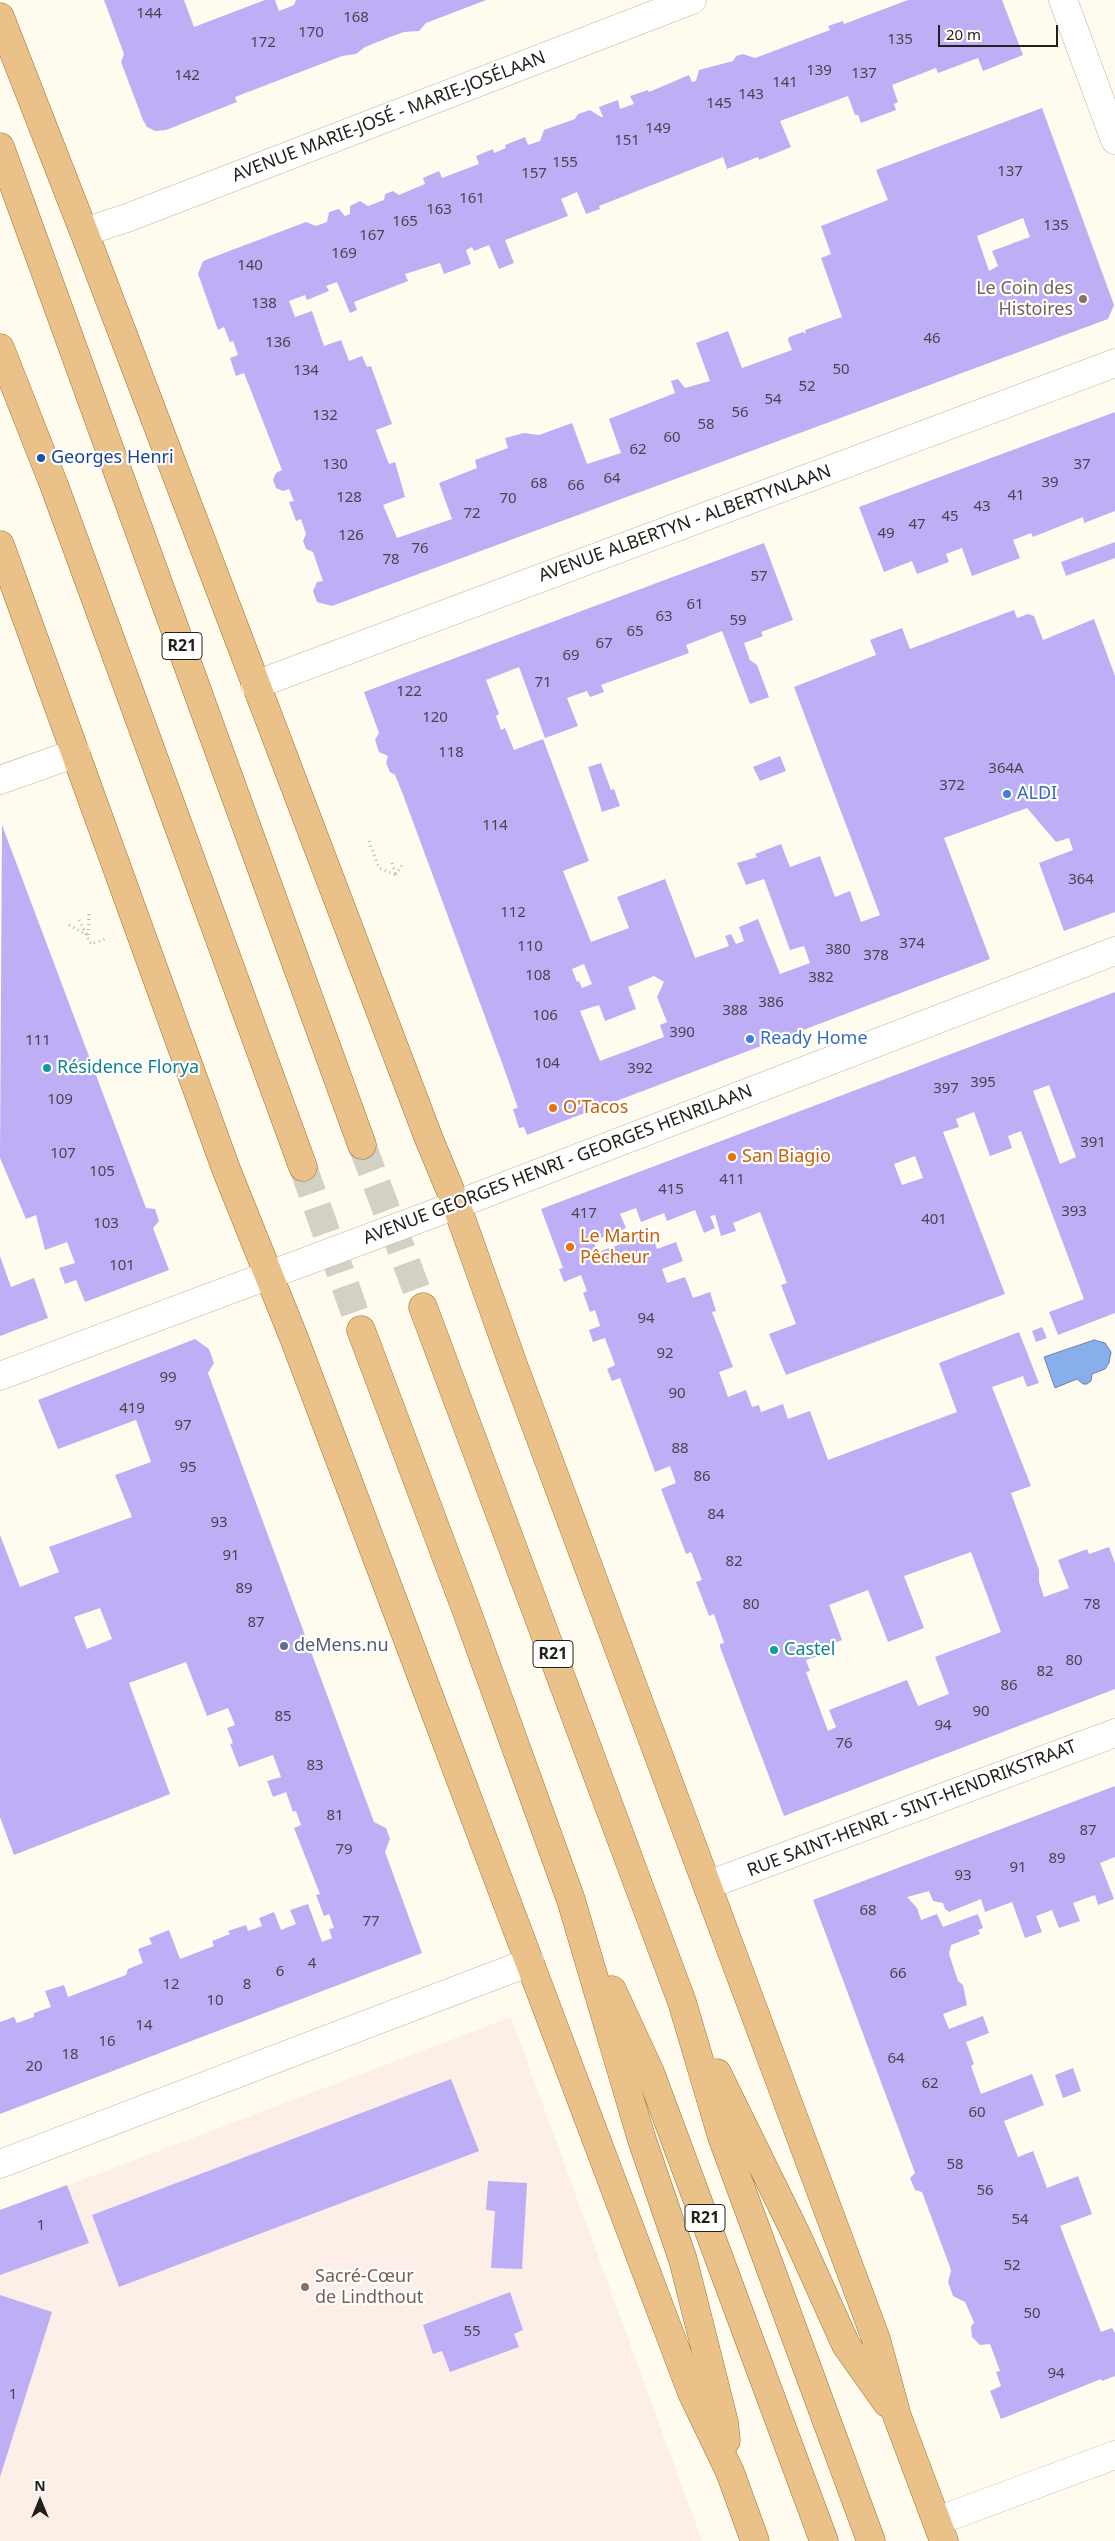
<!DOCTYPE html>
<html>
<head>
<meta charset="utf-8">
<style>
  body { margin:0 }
  #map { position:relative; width:1115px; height:2541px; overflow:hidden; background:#fffcef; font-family:"Noto Sans",sans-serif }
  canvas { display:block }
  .north { position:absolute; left:15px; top:2476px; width:50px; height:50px; -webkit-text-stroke:4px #fff; paint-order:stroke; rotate:0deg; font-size:14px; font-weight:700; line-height:20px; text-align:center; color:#232119 }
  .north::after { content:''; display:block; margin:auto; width:18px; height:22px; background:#232119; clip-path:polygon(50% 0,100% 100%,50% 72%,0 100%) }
  .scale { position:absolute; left:938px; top:25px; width:120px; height:22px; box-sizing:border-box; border:2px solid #232119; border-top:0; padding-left:6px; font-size:15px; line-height:18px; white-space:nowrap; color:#232119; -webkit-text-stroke:4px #fff; paint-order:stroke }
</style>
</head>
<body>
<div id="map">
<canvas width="1115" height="2541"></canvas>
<div class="north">N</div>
<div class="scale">20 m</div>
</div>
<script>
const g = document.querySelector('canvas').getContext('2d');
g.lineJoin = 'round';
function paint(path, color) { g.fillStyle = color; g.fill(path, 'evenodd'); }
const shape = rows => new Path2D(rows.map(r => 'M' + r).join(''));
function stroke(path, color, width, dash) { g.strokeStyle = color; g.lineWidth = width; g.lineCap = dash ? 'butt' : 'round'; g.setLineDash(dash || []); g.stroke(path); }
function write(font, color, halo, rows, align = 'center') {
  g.font = font + ' "Noto Sans",sans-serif'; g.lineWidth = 4.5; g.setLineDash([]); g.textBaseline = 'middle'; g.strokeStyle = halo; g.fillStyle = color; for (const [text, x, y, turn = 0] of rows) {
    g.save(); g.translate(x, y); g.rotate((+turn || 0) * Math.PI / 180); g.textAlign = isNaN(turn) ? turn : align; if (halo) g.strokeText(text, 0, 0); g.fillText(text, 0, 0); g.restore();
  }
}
paint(shape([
  [511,2017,702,2541,0,2541,0,2211]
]), '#fcefe7');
const water = shape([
  [1094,1340,1105,1343,1111,1352,1109,1363,1105,1369,1092,1374,1091,1381,1087,1384,1083,1384,1077,1379,1055,1388,1044,1357,1094,1340]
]);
paint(water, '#88aeec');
stroke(water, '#6a84ad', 1);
paint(shape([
  [104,0,184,0,194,27,265,0,275,0,279,11,294,5,296,0,486,0,426,23,419,31,404,32,390,37,365,47,356,54,342,56,235,97,237,102,166,130,155,131,147,127,143,120,121,62,124,54],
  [908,0,1002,0,1023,55,983,71,978,58,938,73,936,68,892,85,898,102,894,104,896,110,861,123,858,115,855,115,848,96,780,121,791,147,759,160,758,157,727,169,723,157,599,206,600,209,586,214,577,192,561,199,568,216,505,240,514,263,499,269,489,245,474,251,472,247,466,250,471,264,444,274,440,263,405,274,408,281,354,302,357,310,350,313,337,282,326,286,329,291,307,300,305,295,289,301,295,317,312,311,324,346,341,340,349,361,362,356,367,367,371,366,392,424,376,430,389,464,395,462,405,497,383,505,397,538,452,519,439,483,477,468,475,460,508,448,505,438,524,433,539,435,572,423,587,464,621,453,609,419,675,393,671,381,678,379,685,388,710,381,696,343,728,331,742,368,792,350,788,340,789,337,803,332,806,334,805,330,842,317,821,258,831,254,821,226,888,200,876,170,1042,108,1114,305,1108,319,332,606,317,602,313,591,317,582,323,581,313,552,306,549,303,541,306,534,301,519,296,521,289,502,294,501,289,489,283,491,276,488,273,480,276,473,282,470,244,373,236,376,230,358,238,355,233,341,230,342,224,327,218,330,198,274,203,261,306,222,316,226,327,222,329,212,339,209,345,216,350,214,350,206,360,201,368,206,384,200,385,194,393,191,399,195,425,184,423,178,439,171,442,178,479,164,476,156,493,149,494,153,506,148,505,145,525,137,528,145,540,141,544,130,575,119,578,114,590,110,601,117,603,117,599,107,618,100,620,109,634,104,630,96,648,90,649,92,689,75,692,82,696,81,699,70,733,61,736,56,743,54,755,58,830,30,828,26,843,21,844,24],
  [1023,218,1030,237,992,251,998,266,989,271,977,236],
  [1115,412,1115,511,1084,523,1083,517,1033,537,1031,533,1013,540,1020,558,972,576,962,548,946,554,949,562,917,574,912,561,884,572,859,507],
  [1115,542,1115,558,1066,576,1061,562],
  [764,543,793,620,761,632,763,636,744,643,750,660,757,665,769,697,750,704,722,631,686,645,689,653,601,685,604,692,590,697,587,691,567,698,578,726,545,738,519,667,486,680,499,714,496,716,501,730,505,728,514,750,543,739,589,861,563,871,591,942,629,928,617,897,665,879,695,958,729,946,725,936,731,934,736,944,744,941,739,927,758,919,780,974,810,963,804,946,790,950,764,879,746,885,737,863,757,857,755,854,781,844,790,867,820,856,835,897,850,891,861,922,880,915,794,687,876,655,870,640,902,628,910,649,1014,610,1017,618,1028,614,1034,616,1043,640,1094,619,1115,676,1115,912,1064,931,1039,863,1073,850,1069,838,1056,842,1027,808,944,838,990,959,527,1135,524,1127,519,1128,513,1109,518,1108,501,1060,402,792,395,775,390,772,386,763,388,756,379,752,375,740,379,733,364,692],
  [584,964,592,984,582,988,579,981,577,982,572,969],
  [654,976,664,982,657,997,667,1022,660,1025,664,1037,600,1061,580,1011,599,1005,605,1021,636,1009,628,987],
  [780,756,786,771,760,781,753,767],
  [601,763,611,790,614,789,620,806,602,812,588,767],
  [2,825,146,1208,155,1209,159,1221,153,1228,169,1270,85,1302,76,1280,65,1284,59,1268,75,1263,67,1242,45,1250,36,1215,26,1219,0,1158],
  [1115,992,1115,1313,1058,1335,1049,1312,1084,1299,1021,1131,1008,1136,1012,1148,990,1156,974,1112,956,1119,959,1127,943,1132,1005,1294,786,1375,769,1334,796,1324,781,1285,787,1283,760,1212,733,1223,736,1231,721,1236,715,1215,710,1216,715,1228,704,1233,695,1210,667,1221,664,1213,641,1222,636,1208,620,1214,626,1228,593,1241,598,1252,652,1233,657,1249,676,1242,683,1261,662,1269,667,1283,685,1277,693,1298,710,1292,716,1311,712,1312,733,1367,719,1372,728,1397,746,1390,752,1407,759,1405,761,1412,783,1404,788,1419,810,1411,828,1460,957,1412,939,1363,1019,1332,1039,1383,1027,1387,1023,1376,992,1387,1031,1486,1011,1493,1039,1570,1039,1582,1044,1597,1069,1588,1058,1560,1087,1549,1089,1554,1109,1547,1115,1563,1115,1689,784,1816,720,1647,720,1644,724,1643,714,1614,709,1616,696,1582,702,1580,691,1552,686,1554,661,1489,676,1483,670,1466,655,1472,620,1378,612,1381,607,1369,615,1365,605,1338,593,1342,589,1330,600,1326,595,1310,590,1312,583,1293,587,1291,581,1275,564,1282,559,1269,563,1268,541,1209],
  [1049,1085,1076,1157,1060,1164,1033,1091],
  [915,1156,923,1178,902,1185,894,1164],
  [971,1552,1001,1632,935,1657,949,1694,918,1706,907,1680,829,1710,836,1727,828,1731,806,1672,810,1671,806,1660,825,1654,830,1645,842,1640,829,1605,868,1590,888,1642,924,1628,904,1576],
  [0,1256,11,1287,34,1278,48,1318,0,1336],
  [1042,1327,1047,1338,1036,1342,1032,1331],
  [195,1339,209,1349,214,1363,208,1373,374,1822,386,1828,390,1839,385,1852,422,1953,0,2114,0,2022,14,2017,17,2023,34,2017,34,2013,51,2007,45,1991,64,1985,68,1997,126,1975,128,1969,143,1963,138,1949,152,1944,149,1938,169,1930,180,1959,214,1946,212,1941,230,1934,228,1931,246,1925,248,1931,262,1926,259,1918,274,1912,281,1930,296,1924,290,1910,308,1904,322,1942,332,1938,329,1929,334,1928,329,1914,324,1916,316,1895,320,1894,294,1828,301,1825,296,1811,293,1812,286,1792,273,1797,267,1781,281,1777,273,1755,239,1767,230,1744,233,1743,227,1728,235,1725,228,1708,207,1716,186,1662,129,1683,170,1794,14,1855,0,1817,0,1535,20,1587,59,1572,49,1547,132,1517,115,1475,151,1462,136,1420,58,1449,38,1400],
  [100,1608,112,1639,87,1649,74,1617],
  [1115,1786,1115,1857,1100,1863,1114,1899,1098,1905,1095,1895,1073,1903,1080,1921,1059,1928,1052,1910,1036,1916,1042,1932,1025,1938,1012,1902,985,1912,981,1899,949,1912,945,1909,943,1903,933,1901,929,1891,907,1897,917,1908,921,1920,937,1914,943,1927,978,1914,983,1928,978,1930,980,1934,951,1945,949,1954,958,1981,963,1985,967,2005,943,2014,949,2029,983,2016,989,2033,966,2042,974,2064,971,2066,981,2094,1032,2074,1044,2105,1004,2121,1018,2157,1033,2151,1047,2188,1078,2176,1092,2214,1060,2226,1101,2332,1112,2328,1115,2333,1115,2376,1102,2381,1101,2379,1001,2419,990,2391,1001,2386,996,2372,1000,2371,990,2344,980,2345,972,2337,971,2327,974,2322,965,2302,953,2296,948,2282,951,2271,950,2267,922,2192,915,2190,910,2178,915,2173,813,1900],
  [1073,2068,1081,2091,1063,2098,1055,2075],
  [451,2079,479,2151,119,2287,92,2215],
  [488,2181,527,2183,522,2269,491,2268,495,2211,486,2210],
  [67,2185,89,2243,0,2275,0,2210],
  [510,2292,523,2330,514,2334,519,2347,450,2372,442,2351,433,2354,423,2325],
  [0,2295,52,2312,0,2477]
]), '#beaef5');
stroke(shape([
  [362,1145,423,1307],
  [303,1167,361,1330]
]), '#d3d0c4', 28, [28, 14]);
const minor = shape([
  [1063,0,1115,140],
  [84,232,127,218,692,0],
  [255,685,1115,363],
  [0,780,76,753],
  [0,1376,427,1216,1115,951],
  [708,1885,1115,1733],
  [0,2164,530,1962],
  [937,2521,1115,2455]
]);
const major = shape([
  [0,17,84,232,429,1139,456,1204,514,1367,876,2339,897,2416,944,2541],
  [0,147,362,1145],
  [0,348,54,485,303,1167],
  [0,545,226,1169,294,1338,692,2393,730,2472,755,2541],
  [423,1307,682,2002,722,2137,871,2541],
  [361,1330,467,1612,571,1900,641,2137,683,2260,724,2422,726,2441],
  [612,1990,650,2072,824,2541],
  [717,2073,796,2234,846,2345,887,2403]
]);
stroke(minor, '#bab6a1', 29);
stroke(major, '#9b6e2e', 29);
stroke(shape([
  [369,841,379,868,396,875],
  [392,863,396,875],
  [396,875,403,863],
  [79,920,91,944,106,939],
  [69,925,87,935],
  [88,935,89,913]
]), '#b7b4a9', 3, [1, 4]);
stroke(minor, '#fff', 28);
stroke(major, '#eac188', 28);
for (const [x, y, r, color] of [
  [1083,299,5,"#8d6e63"],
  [41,458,5,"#1a4fb4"],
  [1007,794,5,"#3f7fe0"],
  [750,1039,5,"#3f7fe0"],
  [47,1068,5,"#0f9aa8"],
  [553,1108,5,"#e8710a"],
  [732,1157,5,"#e8710a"],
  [570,1247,5,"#e8710a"],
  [284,1646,5,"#5c6f8a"],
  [774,1650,5,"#0f9aa8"],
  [305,2287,5,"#8d6e63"]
]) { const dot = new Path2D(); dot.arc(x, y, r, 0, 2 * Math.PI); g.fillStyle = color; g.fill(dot); stroke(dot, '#fff', 2); }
write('15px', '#4a4450', null, [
  ["144",149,14],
  ["168",356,18],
  ["170",311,33],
  ["135",900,40],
  ["172",263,43],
  ["139",819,71],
  ["137",864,74],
  ["142",187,76],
  ["141",785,83],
  ["143",751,95],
  ["145",719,104],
  ["149",658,129],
  ["151",627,141],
  ["155",565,163],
  ["137",1010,172],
  ["157",534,174],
  ["161",472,199],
  ["163",439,210],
  ["165",405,222],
  ["135",1056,226],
  ["167",372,236],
  ["169",344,254],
  ["140",250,266],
  ["138",264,304],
  ["46",932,339],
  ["136",278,343],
  ["50",841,370],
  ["134",306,371],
  ["52",807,387],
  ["54",773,400],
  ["56",740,413],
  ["132",325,416],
  ["58",706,425],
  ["60",672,438],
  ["62",638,450],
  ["130",335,465],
  ["37",1082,465],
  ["64",612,479],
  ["39",1050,483],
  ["68",539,484],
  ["66",576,486],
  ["41",1016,496],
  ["128",349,498],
  ["70",508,499],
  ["43",982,507],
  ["72",472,514],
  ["45",950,517],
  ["47",917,525],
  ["49",886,534],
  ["126",351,536],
  ["76",420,549],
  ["78",391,560],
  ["57",759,577],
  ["61",695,605],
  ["63",664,617],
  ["59",738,621],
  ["65",635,632],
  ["67",604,644],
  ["69",571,656],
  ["71",543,683],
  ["122",409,692],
  ["120",435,718],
  ["118",451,753],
  ["364A",1006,769],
  ["372",952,786],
  ["114",495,826],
  ["364",1081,880],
  ["112",513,913],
  ["374",912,944],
  ["110",530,947],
  ["380",838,950],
  ["378",876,956],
  ["108",538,976],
  ["382",821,978],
  ["386",771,1003],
  ["388",735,1011],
  ["106",545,1016],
  ["390",682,1033],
  ["111",38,1041],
  ["104",547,1064],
  ["392",640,1069],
  ["395",983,1083],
  ["397",946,1089],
  ["109",60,1100],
  ["391",1093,1143],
  ["107",63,1154],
  ["105",102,1172],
  ["411",732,1180],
  ["415",671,1190],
  ["393",1074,1212],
  ["417",584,1214],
  ["401",934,1220],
  ["103",106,1224],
  ["101",122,1266],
  ["94",646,1319],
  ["92",665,1354],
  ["99",168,1378],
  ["90",677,1394],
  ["419",132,1409],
  ["97",183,1426],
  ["88",680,1449],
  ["95",188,1468],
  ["86",702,1477],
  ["84",716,1515],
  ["93",219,1523],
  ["91",231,1556],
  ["82",734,1562],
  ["89",244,1589],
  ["80",751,1605],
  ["78",1092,1605],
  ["87",256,1623],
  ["80",1074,1661],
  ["82",1045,1672],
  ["86",1009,1686],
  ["90",981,1712],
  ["85",283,1717],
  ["94",943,1726],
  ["76",844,1744],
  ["83",315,1766],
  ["81",335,1816],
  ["87",1088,1831],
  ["79",344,1850],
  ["89",1057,1859],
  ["91",1018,1868],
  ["93",963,1876],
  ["68",868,1911],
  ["77",371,1922],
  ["4",312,1964],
  ["6",280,1972],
  ["66",898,1974],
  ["12",171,1985],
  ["8",247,1985],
  ["10",215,2001],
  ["14",144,2026],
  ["16",107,2042],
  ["18",70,2055],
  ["64",896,2059],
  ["20",34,2067],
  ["62",930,2084],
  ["60",977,2113],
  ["58",955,2165],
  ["56",985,2191],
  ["54",1020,2220],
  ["1",41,2226],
  ["52",1012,2266],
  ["50",1032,2314],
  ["55",472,2332],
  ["94",1056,2374],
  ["1",13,2395]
]);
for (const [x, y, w] of [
  [182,646,40],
  [553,1654,40],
  [705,2218,40]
]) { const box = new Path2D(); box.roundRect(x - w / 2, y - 13.5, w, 27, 4); g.fillStyle = '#fff'; g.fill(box); stroke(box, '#232119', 1); }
write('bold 16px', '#232119', null, [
  ["R21",182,646],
  ["R21",553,1654],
  ["R21",705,2218]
]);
write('18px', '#232119', '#fff', [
  ["AVENUE MARIE-JOSÉ - MARIE-JOSÉLAAN",389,117,-21],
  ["AVENUE ALBERTYN - ALBERTYNLAAN",685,524,-20],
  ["AVENUE GEORGES HENRI - GEORGES HENRILAAN",558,1165,-21],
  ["RUE SAINT-HENRI - SINT-HENDRIKSTRAAT",912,1809,-21]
]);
write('18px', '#785e54', '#fff', [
  ["Le Coin des",1073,289],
  ["Histoires",1073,310],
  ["Sacré-Cœur",315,2277,"left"],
  ["de Lindthout",315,2298,"left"]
], 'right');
write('18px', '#164399', '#fff', [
  ["Georges Henri",51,458]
], 'left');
write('18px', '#366cbe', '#fff', [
  ["ALDI",1017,794],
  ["Ready Home",760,1039]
], 'left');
write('18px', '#0d838f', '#fff', [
  ["Résidence Florya",57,1068],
  ["Castel",784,1650]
], 'left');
write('18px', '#c56008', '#fff', [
  ["O'Tacos",563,1108],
  ["San Biagio",742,1157],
  ["Le Martin",580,1237],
  ["Pêcheur",580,1258]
], 'left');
write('18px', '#4e5e75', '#fff', [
  ["deMens.nu",294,1646]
], 'left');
</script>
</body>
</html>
